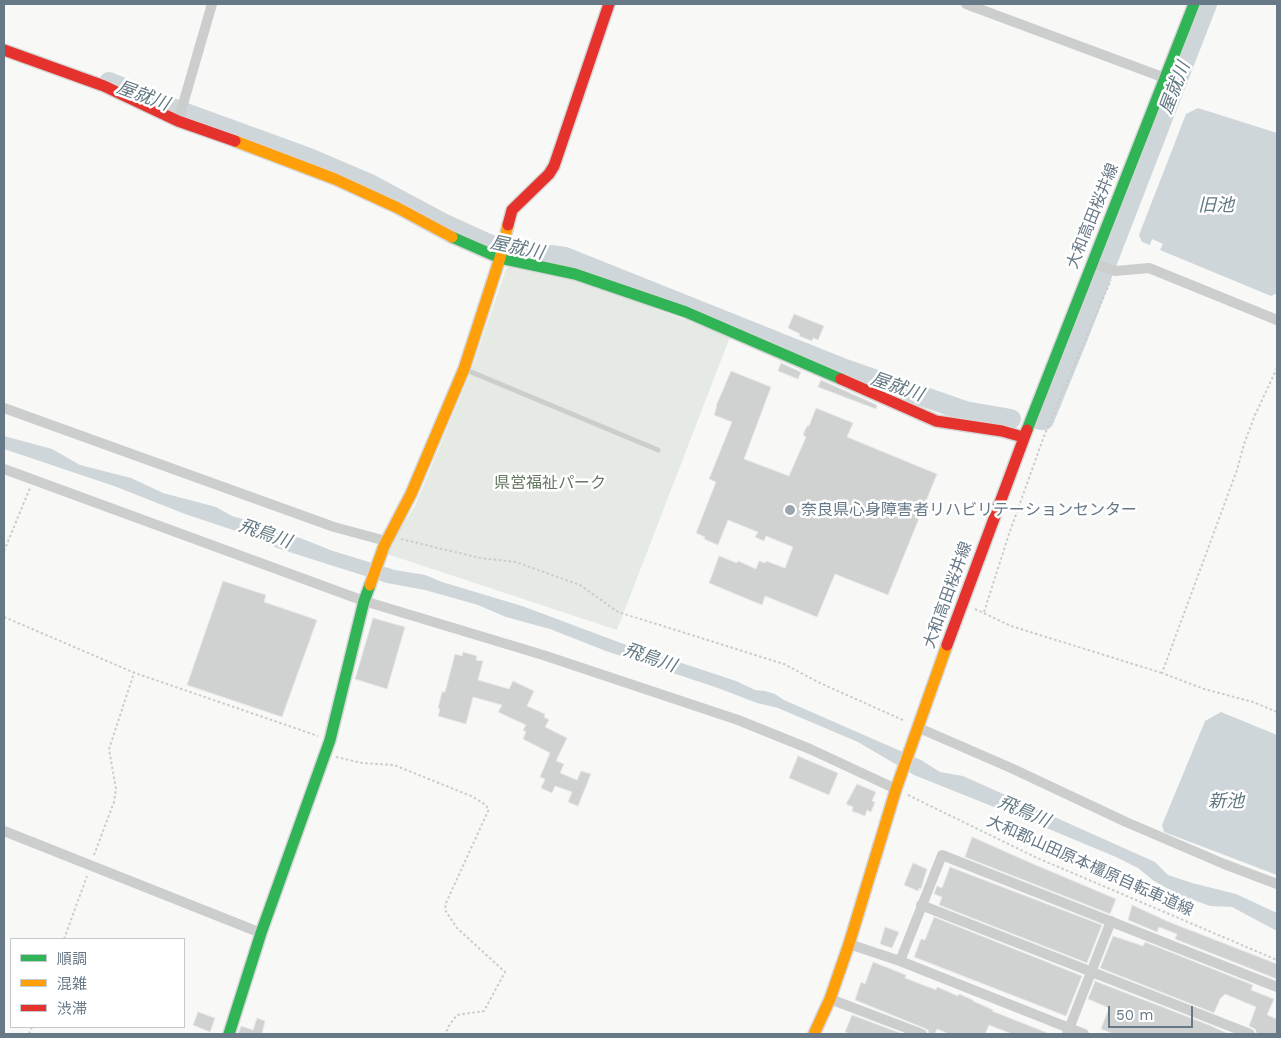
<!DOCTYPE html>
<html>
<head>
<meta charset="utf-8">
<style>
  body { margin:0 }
  #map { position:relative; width:1281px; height:1038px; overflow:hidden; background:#f8f8f7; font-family:"Work Sans","Noto Sans JP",sans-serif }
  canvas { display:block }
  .frame { position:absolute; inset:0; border:5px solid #677887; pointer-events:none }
  .legend { position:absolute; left:10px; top:938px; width:175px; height:90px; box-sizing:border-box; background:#fff; border:1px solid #c2c9cf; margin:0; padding:6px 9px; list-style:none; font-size:15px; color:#677887 }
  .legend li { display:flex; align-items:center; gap:10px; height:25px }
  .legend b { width:25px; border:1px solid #c2c9cf }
  .scale { position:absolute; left:1108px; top:1006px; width:85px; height:22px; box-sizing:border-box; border:2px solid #677887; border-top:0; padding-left:6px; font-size:15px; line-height:18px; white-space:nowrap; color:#677887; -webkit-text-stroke:4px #fff; paint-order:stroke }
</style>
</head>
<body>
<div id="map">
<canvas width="1281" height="1038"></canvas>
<div class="frame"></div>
<ul class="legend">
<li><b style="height:6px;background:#30b455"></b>順調</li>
<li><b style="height:6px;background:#ff9f0a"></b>混雑</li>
<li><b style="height:6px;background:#e5322d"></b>渋滞</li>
</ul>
<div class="scale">50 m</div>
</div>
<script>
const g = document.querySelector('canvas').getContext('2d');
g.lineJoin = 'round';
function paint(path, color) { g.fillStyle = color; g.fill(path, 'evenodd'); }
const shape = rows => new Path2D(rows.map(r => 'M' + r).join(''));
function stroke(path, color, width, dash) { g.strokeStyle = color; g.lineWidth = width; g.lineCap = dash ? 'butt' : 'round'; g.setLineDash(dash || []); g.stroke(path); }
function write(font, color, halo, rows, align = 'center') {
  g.font = font + ' "Work Sans","Noto Sans JP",sans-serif'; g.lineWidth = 5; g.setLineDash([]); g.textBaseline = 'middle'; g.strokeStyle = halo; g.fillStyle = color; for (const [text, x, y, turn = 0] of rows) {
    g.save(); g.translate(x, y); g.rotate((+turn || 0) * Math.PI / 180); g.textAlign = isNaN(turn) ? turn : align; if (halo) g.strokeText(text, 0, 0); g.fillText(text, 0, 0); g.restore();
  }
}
paint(shape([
  [511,264,571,277,730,337,617,630,384,553,415,506,471,371,506,269]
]), '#e6eae4');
paint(shape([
  [1198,108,1277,133,1277,293,1271,296,1160,250,1163,244,1152,239,1150,245,1142,242,1139,235,1186,114],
  [4,436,52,449,80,465,131,478,163,493,216,507,232,516,253,522,265,529,281,534,300,538,333,551,395,570,425,575,442,582,522,606,621,643,736,681,755,690,765,691,775,694,784,700,921,760,940,772,963,776,1155,862,1168,875,1192,883,1236,894,1277,913,1277,931,1232,907,1210,906,1178,894,1154,881,1138,868,1116,857,1044,827,914,775,858,742,778,708,757,703,718,688,606,651,550,629,506,617,478,605,425,590,387,583,280,549,236,531,185,514,114,486,4,449],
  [1221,712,1277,735,1277,875,1164,832,1162,825,1205,721]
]), '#ced6d9');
stroke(shape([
  [109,82,177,110,309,158,370,184,443,223,489,244,513,250,565,257,845,369,965,411,1011,419],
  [1040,420,1044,420,1078,337,1207,4]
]), '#ced6d9', 20);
const building = shape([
  [794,314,824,326,818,340,813,338,812,341,799,336,800,334,788,328,794,314],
  [781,363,801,372,798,379,778,371,781,363],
  [731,371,771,387,744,459,789,476,806,437,803,435,807,426,809,426,816,408,853,423,847,437,937,474,888,595,835,574,817,617,765,596,762,605,709,583,719,556,737,563,738,561,756,569,759,561,765,563,766,561,785,568,793,547,766,536,764,541,755,537,758,532,728,520,718,545,704,539,705,537,696,533,716,482,709,479,732,422,714,415,717,406,716,406,731,371],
  [821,380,877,405,876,409,818,387,821,380],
  [223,581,266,595,264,602,317,620,282,717,187,685,223,581],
  [373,618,405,627,387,689,355,679,373,618],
  [463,652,477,656,476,660,483,661,478,680,509,689,513,681,534,691,527,706,545,714,544,717,549,720,545,727,567,738,556,761,564,764,560,773,577,780,581,771,591,774,578,806,568,802,572,792,555,786,552,793,541,788,545,779,540,777,550,753,523,739,526,732,523,730,526,725,498,712,502,705,473,697,466,724,438,716,440,709,438,708,442,692,445,692,455,654,462,656,463,652],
  [798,756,838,773,829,795,789,778,798,756],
  [857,784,876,792,872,801,875,802,871,812,867,810,865,816,852,811,853,807,846,804,857,784],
  [972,837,1031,863,1116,899,1110,914,965,857,972,837],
  [913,863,927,869,921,889,919,888,918,891,904,885,913,863],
  [950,867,1102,925,1087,963,939,905,942,897,934,894,937,886,942,888,950,867],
  [1132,905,1169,922,1277,964,1277,979,1175,939,1177,934,1159,927,1157,932,1128,920,1132,905],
  [934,917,1082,976,1066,1016,914,957,921,939,925,940,934,917],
  [885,927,899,932,892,948,880,944,885,927],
  [1113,936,1143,946,1145,942,1253,985,1251,990,1274,999,1267,1015,1277,1019,1277,1034,1257,1034,1255,1029,1249,1026,1256,1007,1225,994,1220,999,1214,1013,1100,968,1113,936],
  [873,962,906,975,905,978,936,990,937,987,958,996,959,994,973,1000,973,1001,993,1010,992,1011,1050,1034,1012,1034,989,1025,985,1034,949,1034,937,1029,935,1034,929,1034,928,1030,924,1028,855,1000,861,982,865,984,873,962],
  [1095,981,1209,1025,1229,1034,1114,1034,1101,1029,1109,1008,1088,999,1095,981],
  [198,1012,215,1018,210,1032,193,1025,198,1012],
  [852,1015,903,1034,850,1034,845,1032,852,1015],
  [257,1018,265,1021,262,1034,238,1034,241,1026,253,1030,257,1018]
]);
paint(building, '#d0d2d2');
stroke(building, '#e7e7e6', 1);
const fast = shape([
  [452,237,500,258,575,274,686,312,841,379],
  [1027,430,1194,4],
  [229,1034,261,933,330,740,364,601,370,585]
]);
const slow = shape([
  [235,141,335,179,398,208,452,237],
  [370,585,384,546,411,494,464,369,500,258,508,225],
  [814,1034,830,999,849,944,896,789,947,645]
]);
const jam = shape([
  [4,50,104,86,178,121,235,141],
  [508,225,512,210,549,174,554,166,609,4],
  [841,379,936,421,1002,431,1023,437],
  [947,645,1027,430]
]);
stroke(fast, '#d5d6d7', 14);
stroke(slow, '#d5d6d7', 14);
stroke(jam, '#d5d6d7', 14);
stroke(shape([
  [1277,368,1255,415,1244,444,1237,470,1162,673,1204,689,1253,702,1277,712],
  [401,539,480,558,516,562,580,585,618,612,784,664,820,683,905,721],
  [4,551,30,488],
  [975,609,1011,626,1162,673],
  [984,612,1009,534,1044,436,1111,280],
  [4,617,135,673,318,736],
  [336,757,362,763,394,765,471,796,483,803,489,809,446,903,445,910,457,928,505,972,484,1011,457,1015,450,1024,445,1034],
  [908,795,1035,857,1277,960],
  [94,855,114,802,116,789,109,749,134,673],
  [64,939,87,876],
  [29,1034,32,1027]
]), '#cacccc', 2, [2.5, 2.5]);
stroke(shape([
  [464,369,658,450]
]), '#cccece', 5);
stroke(shape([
  [966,4,1165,78],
  [179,118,212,4],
  [1092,263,1115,271,1149,268,1277,320],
  [4,408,334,527,386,541],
  [4,469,364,601,543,655,738,720,810,749,896,789],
  [919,728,1011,768,1126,822,1224,864,1277,884],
  [4,831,261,933],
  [921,905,1250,1034],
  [849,944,900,961,1084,1034],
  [900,961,942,855,1277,987],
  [830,999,922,1034],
  [1067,1034,1111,921]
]), '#cccece', 10);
stroke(fast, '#30b455', 11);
stroke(slow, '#ff9f0a', 11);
stroke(jam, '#e5322d', 11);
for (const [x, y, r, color] of [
  [790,510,6,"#9aa5ae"]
]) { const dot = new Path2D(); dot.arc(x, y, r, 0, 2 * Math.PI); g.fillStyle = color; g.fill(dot); stroke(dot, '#fff', 2); }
write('16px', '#677887', '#fff', [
  ["大和高田桜井線",1093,216,-68],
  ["大和高田桜井線",948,595,-70],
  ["大和郡山田原本橿原自転車道線",1090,866,24]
]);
write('16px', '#667962', '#fff', [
  ["県営福祉パーク",550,483]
]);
write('16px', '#677887', '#fff', [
  ["奈良県心身障害者リハビリテーションセンター",801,510]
], 'left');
write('italic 18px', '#637983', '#fff', [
  ["屋就川",1175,88,-69],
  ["屋就川",143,96,20],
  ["旧池",1216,206],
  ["屋就川",517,248,12],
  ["屋就川",897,387,19],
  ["飛鳥川",265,534,19],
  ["飛鳥川",650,658,19],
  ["新池",1226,802],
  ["飛鳥川",1024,812,23]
]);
</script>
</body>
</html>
